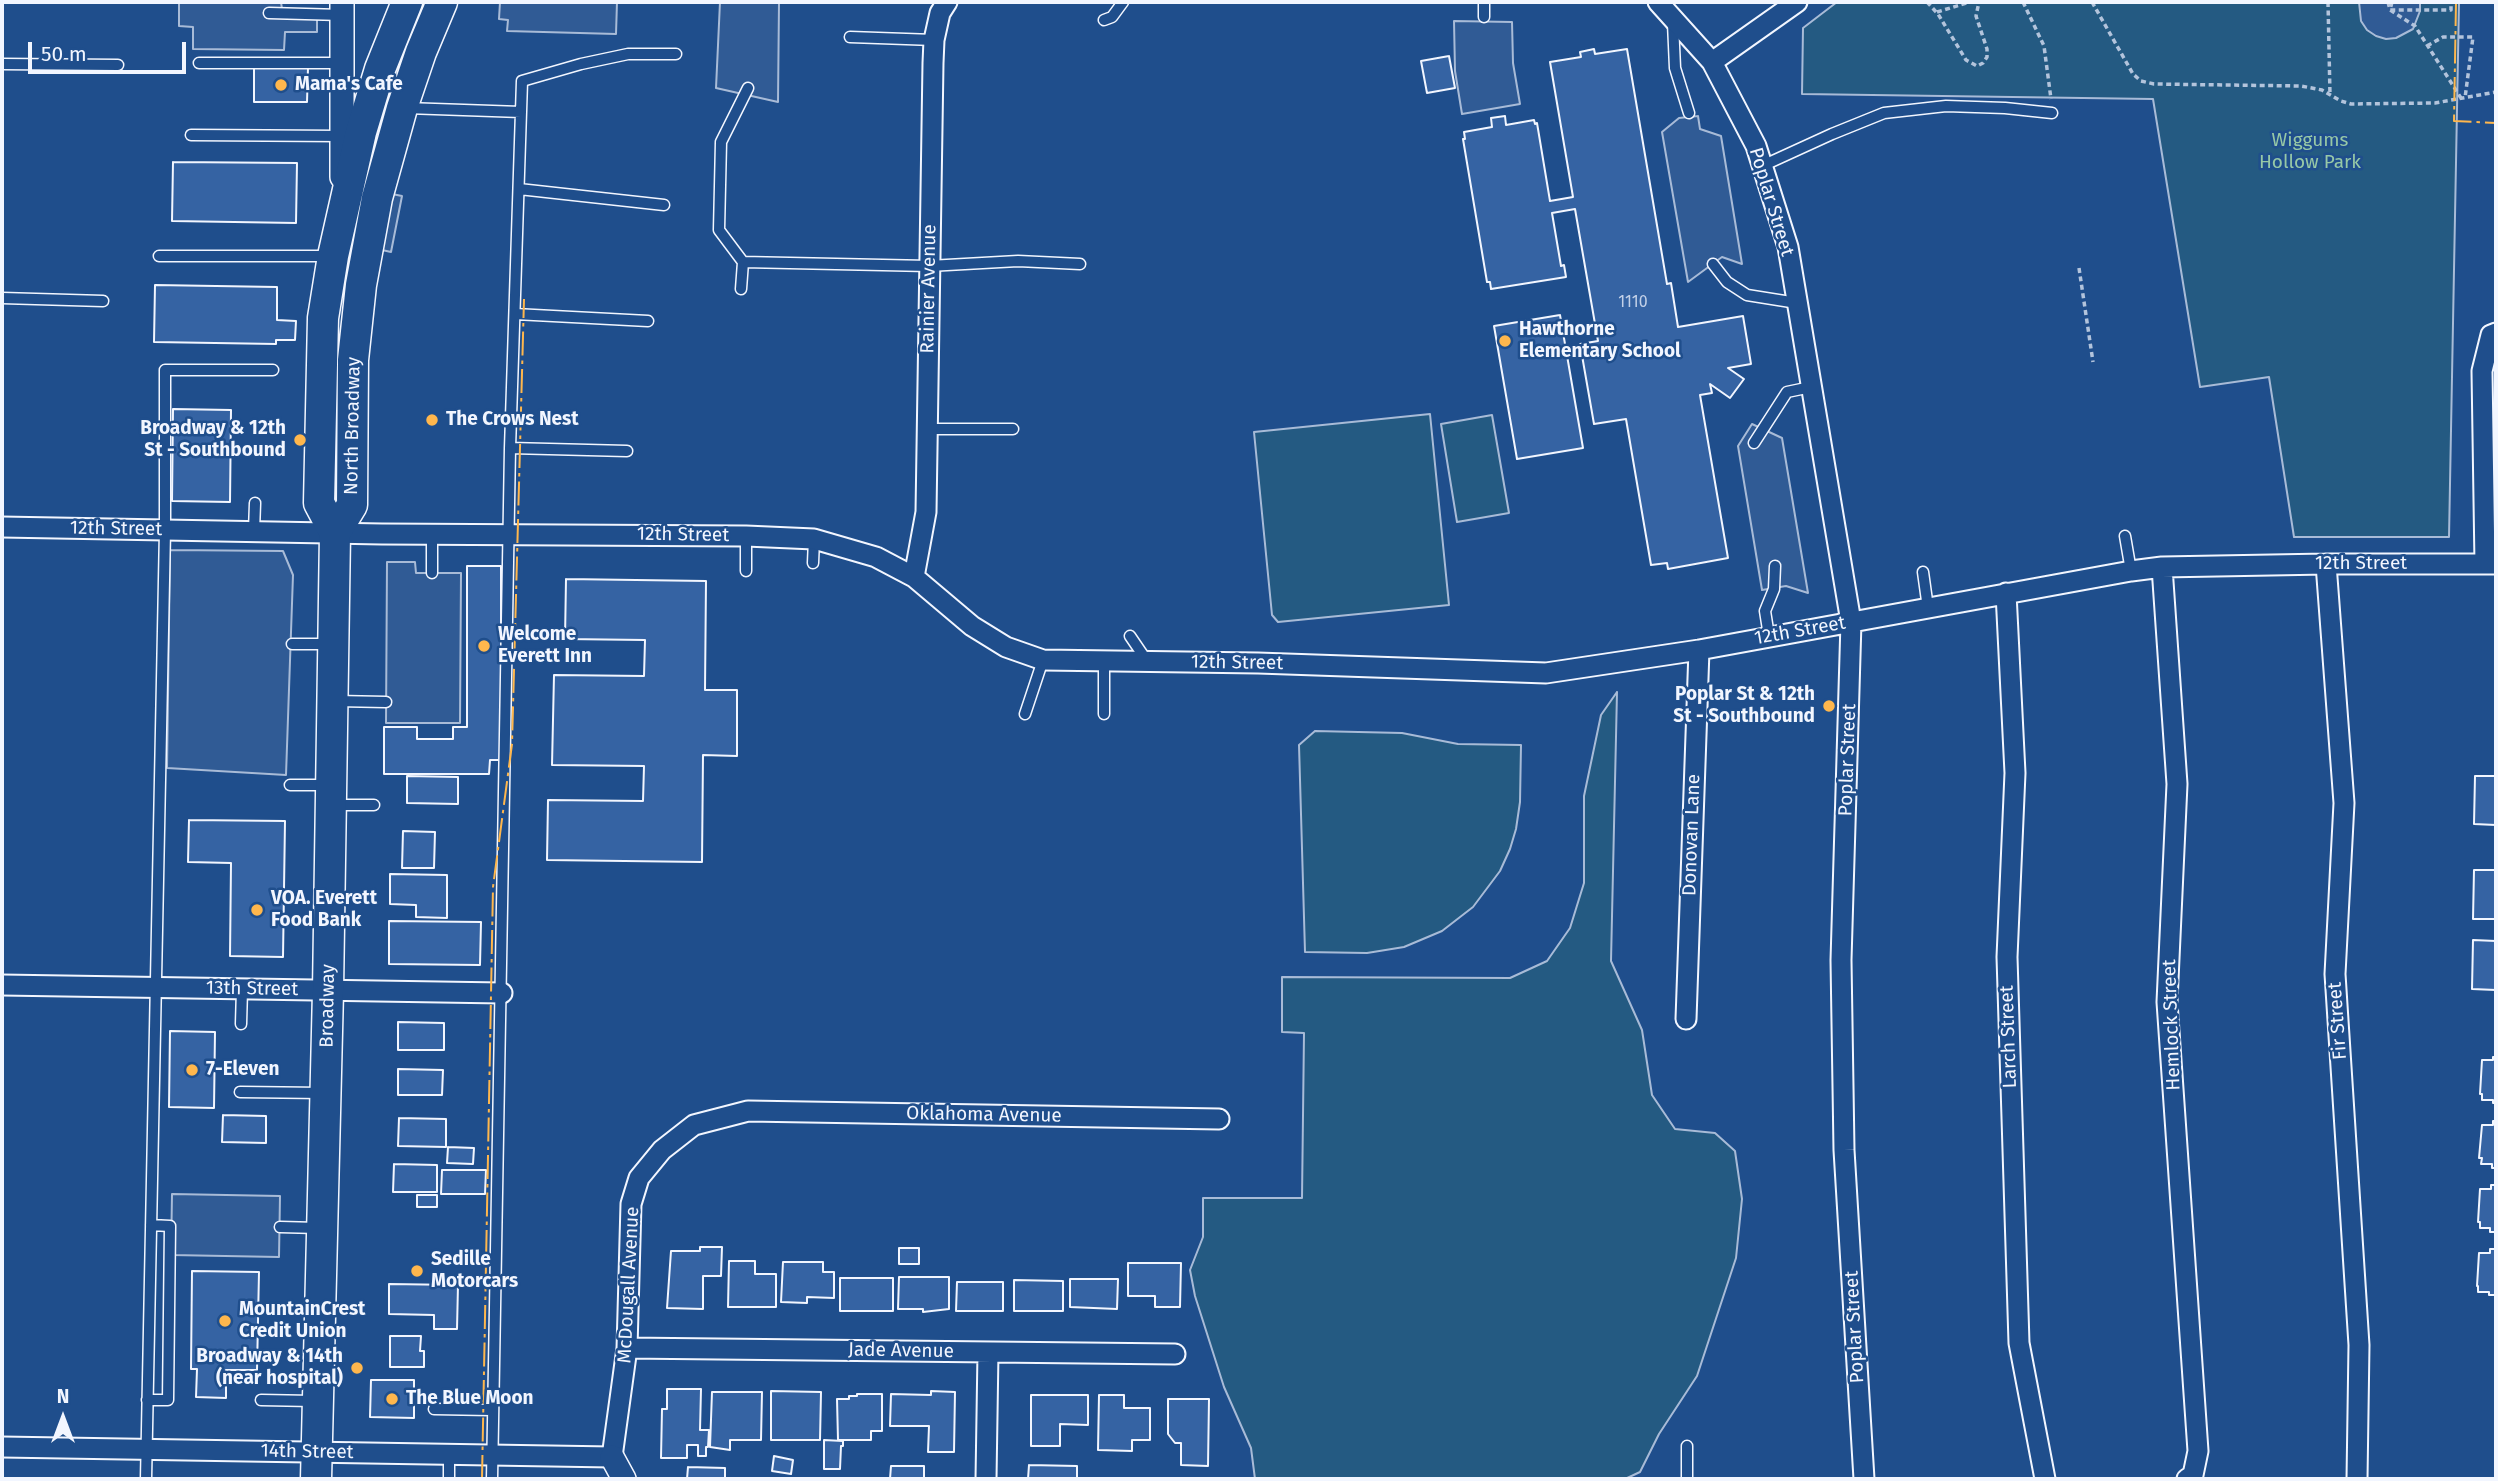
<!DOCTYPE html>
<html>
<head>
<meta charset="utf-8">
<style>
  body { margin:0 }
  #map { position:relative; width:2498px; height:1481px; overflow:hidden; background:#1f4e8c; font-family:"Fira Sans",sans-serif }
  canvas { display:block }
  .frame { position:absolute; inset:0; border:4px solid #f2f6ff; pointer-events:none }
  .north { position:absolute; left:28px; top:1383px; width:70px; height:70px; -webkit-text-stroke:5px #1f4e8c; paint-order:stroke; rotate:0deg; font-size:19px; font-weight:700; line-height:28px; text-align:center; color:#f2f6ff }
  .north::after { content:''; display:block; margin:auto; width:24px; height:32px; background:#f2f6ff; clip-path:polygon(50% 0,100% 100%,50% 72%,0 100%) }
  .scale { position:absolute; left:28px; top:42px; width:158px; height:32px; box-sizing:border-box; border:4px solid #f2f6ff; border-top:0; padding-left:9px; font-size:21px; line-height:24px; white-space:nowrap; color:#f2f6ff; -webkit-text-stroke:5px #1f4e8c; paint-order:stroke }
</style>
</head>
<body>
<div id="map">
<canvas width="2498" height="1481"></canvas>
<div class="frame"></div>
<div class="north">N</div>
<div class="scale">50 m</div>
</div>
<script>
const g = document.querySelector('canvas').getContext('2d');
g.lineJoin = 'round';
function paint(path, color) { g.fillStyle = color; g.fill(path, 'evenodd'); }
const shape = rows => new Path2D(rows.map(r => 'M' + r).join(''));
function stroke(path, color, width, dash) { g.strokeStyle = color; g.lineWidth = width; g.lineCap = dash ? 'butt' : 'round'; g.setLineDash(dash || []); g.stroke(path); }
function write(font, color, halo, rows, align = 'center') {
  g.font = font + ' "Fira Sans",sans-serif'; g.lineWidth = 5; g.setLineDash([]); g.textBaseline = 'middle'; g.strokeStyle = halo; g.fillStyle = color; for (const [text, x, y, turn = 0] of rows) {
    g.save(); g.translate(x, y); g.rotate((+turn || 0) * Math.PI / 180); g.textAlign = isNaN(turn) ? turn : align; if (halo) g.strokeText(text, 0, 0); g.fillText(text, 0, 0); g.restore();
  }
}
const green = shape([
  [1837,2,2459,2,2449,537,2294,537,2269,377,2200,387,2153,99,1802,94,1803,28,1837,2],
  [1430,414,1449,605,1278,622,1272,615,1254,432,1430,414],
  [1492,415,1509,513,1457,522,1441,424,1492,415],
  [1617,692,1611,961,1642,1030,1652,1095,1675,1129,1715,1133,1735,1151,1742,1199,1736,1258,1697,1376,1659,1434,1640,1472,1625,1479,1255,1479,1251,1448,1224,1387,1195,1296,1190,1270,1203,1237,1203,1198,1302,1198,1304,1033,1282,1032,1282,977,1510,978,1547,961,1570,928,1584,883,1584,796,1601,715,1617,692],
  [1315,731,1402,733,1458,744,1521,745,1520,802,1516,829,1510,849,1500,871,1473,907,1442,931,1404,947,1367,953,1305,952,1299,745,1315,731]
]);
paint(green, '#245a82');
stroke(green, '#a8bbd7', 2);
const parking = shape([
  [179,2,281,2,282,9,317,10,317,32,285,32,284,50,193,49,193,27,179,26,179,2],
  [500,2,617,2,616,34,507,31,508,20,499,19,500,2],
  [720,2,779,2,778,102,716,88,720,2],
  [2359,2,2420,2,2420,11,2413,29,2396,38,2386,39,2376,36,2367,30,2361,21,2359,2],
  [1454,21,1512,22,1513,63,1520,104,1462,114,1455,71,1454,21],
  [1698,116,1700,129,1721,136,1742,264,1722,257,1688,282,1662,132,1679,118,1698,116],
  [392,194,402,196,391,252,382,250,392,194],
  [1752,424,1782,438,1808,593,1786,586,1762,590,1738,446,1752,424],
  [170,550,283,551,293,575,286,775,167,768,170,550],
  [387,562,415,562,416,573,461,573,460,723,386,723,387,562],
  [172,1194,280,1196,279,1257,171,1255,172,1194]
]);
paint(parking, '#305b95');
stroke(parking, '#a8bbd7', 2);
const building = shape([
  [1594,49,1595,54,1627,49,1667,284,1671,283,1678,327,1743,316,1751,364,1728,368,1744,379,1730,398,1710,384,1712,393,1700,395,1728,558,1668,569,1667,563,1651,565,1626,419,1594,424,1580,344,1598,341,1575,209,1552,213,1561,266,1564,265,1566,277,1491,289,1490,282,1487,282,1463,139,1465,139,1464,132,1492,127,1491,118,1505,116,1506,125,1534,120,1535,124,1537,123,1550,201,1573,197,1550,62,1581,57,1580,52,1594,49],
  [1449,56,1455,88,1427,93,1421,61,1449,56],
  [254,68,308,68,307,102,254,102,254,68],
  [173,162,297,163,296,223,172,221,173,162],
  [155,285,277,287,277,320,296,321,295,340,276,340,276,344,154,342,155,285],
  [1560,315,1583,448,1517,459,1494,326,1560,315],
  [173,409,231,410,230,502,172,501,173,409],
  [467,566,501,566,501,760,490,760,489,774,384,774,384,727,417,727,417,739,453,739,453,727,467,727,467,566],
  [566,579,706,581,705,690,737,690,737,756,703,755,702,862,547,860,548,800,643,801,644,766,552,765,554,675,644,676,645,640,565,639,566,579],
  [407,776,458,777,458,804,407,803,407,776],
  [2475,776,2496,776,2496,825,2474,824,2475,776],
  [189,820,285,821,283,957,230,956,231,863,188,862,189,820],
  [403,831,435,832,434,868,402,868,403,831],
  [2474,870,2496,870,2496,919,2473,919,2474,870],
  [390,874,447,875,447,918,416,917,416,905,390,904,390,874],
  [389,921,481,922,480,965,389,964,389,921],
  [2473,940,2496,941,2496,990,2472,989,2473,940],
  [398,1022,444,1023,444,1050,398,1050,398,1022],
  [170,1031,215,1032,214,1108,169,1107,170,1031],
  [2493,1057,2496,1057,2496,1103,2493,1103,2493,1100,2482,1100,2482,1094,2480,1094,2482,1060,2493,1060,2493,1057],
  [398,1069,443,1070,442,1095,398,1095,398,1069],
  [223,1115,266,1116,266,1143,222,1142,223,1115],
  [399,1118,446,1119,446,1147,398,1146,399,1118],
  [2493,1121,2496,1121,2496,1168,2492,1168,2492,1164,2481,1164,2482,1158,2479,1158,2482,1125,2493,1125,2493,1121],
  [448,1147,474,1148,473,1164,447,1163,448,1147],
  [394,1164,437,1165,437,1192,393,1192,394,1164],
  [442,1170,486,1170,485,1194,441,1194,442,1170],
  [2491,1185,2496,1185,2496,1232,2490,1232,2490,1228,2480,1228,2480,1222,2478,1222,2480,1189,2491,1189,2491,1185],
  [417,1195,437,1195,437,1207,417,1207,417,1195],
  [700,1247,722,1247,721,1276,703,1276,703,1309,667,1308,671,1251,700,1251,700,1247],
  [899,1248,919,1248,919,1264,899,1264,899,1248],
  [2490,1249,2496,1249,2496,1295,2489,1295,2489,1292,2478,1292,2478,1286,2477,1286,2479,1253,2490,1253,2490,1249],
  [729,1261,755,1261,755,1274,776,1274,776,1307,728,1307,729,1261],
  [783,1262,823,1262,823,1272,834,1272,834,1298,807,1297,807,1303,781,1302,783,1262],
  [1128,1263,1181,1263,1180,1307,1155,1307,1155,1296,1128,1296,1128,1263],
  [192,1271,259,1272,257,1370,226,1370,226,1398,196,1397,197,1369,191,1369,192,1271],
  [899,1277,949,1277,949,1309,923,1312,923,1309,898,1309,899,1277],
  [840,1278,893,1278,893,1311,840,1311,840,1278],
  [1070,1279,1118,1279,1117,1309,1070,1307,1070,1279],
  [1014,1280,1063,1281,1063,1311,1014,1311,1014,1280],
  [957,1282,1003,1282,1003,1311,956,1311,957,1282],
  [389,1284,458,1285,457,1329,434,1329,434,1315,389,1314,389,1284],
  [390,1336,421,1336,420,1351,424,1351,424,1367,390,1367,390,1336],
  [371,1380,414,1380,414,1418,370,1417,371,1380],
  [667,1389,701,1389,700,1430,709,1430,708,1447,706,1447,706,1456,698,1456,698,1445,687,1445,687,1458,661,1458,662,1409,667,1409,667,1389],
  [771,1391,821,1392,820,1440,771,1440,771,1391],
  [931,1391,955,1392,954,1452,928,1452,929,1426,890,1426,891,1394,931,1395,931,1391],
  [712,1392,762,1392,761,1440,730,1440,730,1450,710,1447,712,1392],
  [857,1394,882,1394,882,1431,871,1431,871,1440,838,1440,837,1399,849,1399,849,1396,857,1396,857,1394],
  [1031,1395,1088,1395,1088,1425,1060,1424,1060,1446,1031,1446,1031,1395],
  [1099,1395,1124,1395,1124,1408,1150,1408,1150,1440,1132,1440,1132,1451,1098,1450,1099,1395],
  [1168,1399,1209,1399,1208,1466,1181,1465,1181,1443,1175,1443,1168,1434,1168,1399],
  [824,1440,843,1441,843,1446,841,1446,840,1469,824,1469,824,1440],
  [774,1456,793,1460,791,1474,772,1471,774,1456],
  [1029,1465,1077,1466,1077,1479,1028,1479,1029,1465],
  [891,1466,924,1466,924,1479,890,1479,891,1466],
  [688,1467,725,1468,725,1479,687,1479,688,1467]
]);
paint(building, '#3563a3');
stroke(building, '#f2f6ff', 2);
const service = shape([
  [269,13,342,15],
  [1484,17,1484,2],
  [1104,20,1112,17,1123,2],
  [1673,23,1675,68,1689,113],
  [850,37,934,40],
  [199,63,342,63],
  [2,64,118,65],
  [748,88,721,142,719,230,743,262,929,266,1018,261,1080,264],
  [406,108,521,112],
  [191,135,341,136],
  [1762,166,1832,134,1884,113,1946,106,2005,108,2052,113],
  [519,189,664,205],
  [159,256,329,256],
  [1713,264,1727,282,1747,295,1797,303],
  [741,289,743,262],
  [2,298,103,301],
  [515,314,648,321],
  [927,429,1013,429],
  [1754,443,1787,392,1811,387],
  [510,448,627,451],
  [254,531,255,503],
  [432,533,432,573],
  [746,536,746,571],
  [2125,536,2131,571],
  [813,563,814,539],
  [1923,572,1928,608],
  [1130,636,1147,661],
  [1769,636,1765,611,1774,589,1775,566],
  [292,644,329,644],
  [1104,661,1104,714],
  [336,701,386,702],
  [1025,714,1043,660],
  [290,785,327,785],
  [335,805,374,805],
  [241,1024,242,989],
  [240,1092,324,1093],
  [280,1227,318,1228],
  [147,1400,168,1400,170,1226,151,1225],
  [261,1400,313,1401],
  [434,1409,491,1410],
  [1687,1446,1687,1479],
  [449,1454,449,1479],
  [146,1479,165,530,165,370,273,370],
  [492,1479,510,448,522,81,581,64,628,54,676,54]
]);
const minor = shape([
  [1658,2,1712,62,1756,146,1788,247,1851,622,1841,960,1844,1150,1864,1479],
  [1712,62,1797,2],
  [2,527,382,534,746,536,814,539,876,557,914,577,972,626,1006,647,1043,660,1258,663,1546,673,1699,650,2131,571,2162,567,2326,564,2496,564],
  [2326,564,2344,803,2335,974,2359,1345,2357,1479],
  [2485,564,2482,371,2491,335,2496,333],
  [2162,567,2177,784,2167,1002,2198,1451,2193,1475,2187,1479],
  [914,577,926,512,933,63,934,40,940,13,947,2],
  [2006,593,2015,773,2007,957,2019,1343,2045,1479],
  [2,985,502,993],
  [1686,1019,1699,650],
  [627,1348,1175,1354],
  [2,1447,612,1457,627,1348,631,1204,639,1178,662,1150,694,1125,748,1111,1219,1119],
  [986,1479,988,1352]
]);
const tertiary = shape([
  [342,177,342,2],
  [612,1457,624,1479]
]);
const primary = shape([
  [335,533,352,505,353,360,361,285,377,198,402,108,421,52,442,2],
  [316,1479,328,991,335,533,319,503,323,318,333,256,361,132,380,69,407,2]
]);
stroke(service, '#f2f6ff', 13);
stroke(minor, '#f2f6ff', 23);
stroke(tertiary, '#f2f6ff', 26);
stroke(primary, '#f2f6ff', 33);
stroke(shape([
  [1927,2,1938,14,1966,60,1977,66,1983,63,1987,57,1987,49,1976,16,1979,2],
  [2023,2,2044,46,2051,99],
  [2092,2,2133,74,2141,81,2154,84,2301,86,2322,90,2341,101,2351,104,2435,103,2496,92],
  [2328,2,2330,95],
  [2388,2,2390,10,2451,10,2451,2],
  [2392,2,2390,10,2415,26,2461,98],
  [1937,12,1970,2],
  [2427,46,2443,37,2473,37,2465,98],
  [2079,268,2093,362]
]), '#b3c4dc', 3.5, [5, 3.5]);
stroke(service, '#1f4e8c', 10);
stroke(minor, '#1f4e8c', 19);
stroke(tertiary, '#1f4e8c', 23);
stroke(primary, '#1f4e8c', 30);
stroke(shape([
  [2456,2,2454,121,2496,123],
  [482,1479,493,887,512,744,524,299]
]), '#ffb74d', 2, [24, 5, 3.5, 5]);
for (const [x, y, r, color] of [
  [281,85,7,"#ffb74d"],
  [1505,341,7,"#ffb74d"],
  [432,420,7,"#ffb74d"],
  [300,440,7,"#ffb74d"],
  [484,646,7,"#ffb74d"],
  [1829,706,7,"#ffb74d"],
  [257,910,7,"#ffb74d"],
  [192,1070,7,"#ffb74d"],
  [417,1271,7,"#ffb74d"],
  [225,1321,7,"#ffb74d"],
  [357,1368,7,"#ffb74d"],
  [392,1399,7,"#ffb74d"]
]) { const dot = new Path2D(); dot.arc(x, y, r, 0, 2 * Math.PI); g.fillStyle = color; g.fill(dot); stroke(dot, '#1f4e8c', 2.5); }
write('16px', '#c3d1e8', null, [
  ["1110",1633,303]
]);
write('bold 19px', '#f2f6ff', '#1f4e8c', [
  ["Mama's Cafe",295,85],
  ["Hawthorne",1519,330],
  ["Elementary School",1519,352],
  ["The Crows Nest",446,420],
  ["Broadway & 12th",286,429,"right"],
  ["St - Southbound",286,451,"right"],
  ["Welcome",498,635],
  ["Everett Inn",498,657],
  ["Poplar St & 12th",1815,695,"right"],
  ["St - Southbound",1815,717,"right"],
  ["VOA. Everett",271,899],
  ["Food Bank",271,921],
  ["7-Eleven",206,1070],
  ["Sedille",431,1260],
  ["Motorcars",431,1282],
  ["MountainCrest",239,1310],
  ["Credit Union",239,1332],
  ["Broadway & 14th",343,1357,"right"],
  ["(near hospital)",343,1379,"right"],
  ["The Blue Moon",406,1399]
], 'left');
write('19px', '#97c8a6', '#1f4e8c', [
  ["Wiggums",2310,141],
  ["Hollow Park",2310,163]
]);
write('19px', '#f2f6ff', '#1f4e8c', [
  ["Poplar Street",1771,202,73],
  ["Rainier Avenue",929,289,-89],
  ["North Broadway",353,426,-89],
  ["12th Street",116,529,1],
  ["12th Street",683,535,1],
  ["12th Street",2361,564],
  ["12th Street",1800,631,-10],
  ["12th Street",1237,663,1],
  ["Poplar Street",1848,760,-88],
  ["Donovan Lane",1692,835,-88],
  ["13th Street",252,989,1],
  ["Broadway",328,1006,-89],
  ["Fir Street",2338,1021,-94],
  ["Hemlock Street",2172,1025,-92],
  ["Larch Street",2009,1037,-92],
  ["Oklahoma Avenue",984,1115,1],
  ["McDougall Avenue",629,1285,-87],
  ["Poplar Street",1855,1327,-93],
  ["Jade Avenue",901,1351,1],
  ["14th Street",307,1452,1]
]);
</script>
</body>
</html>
